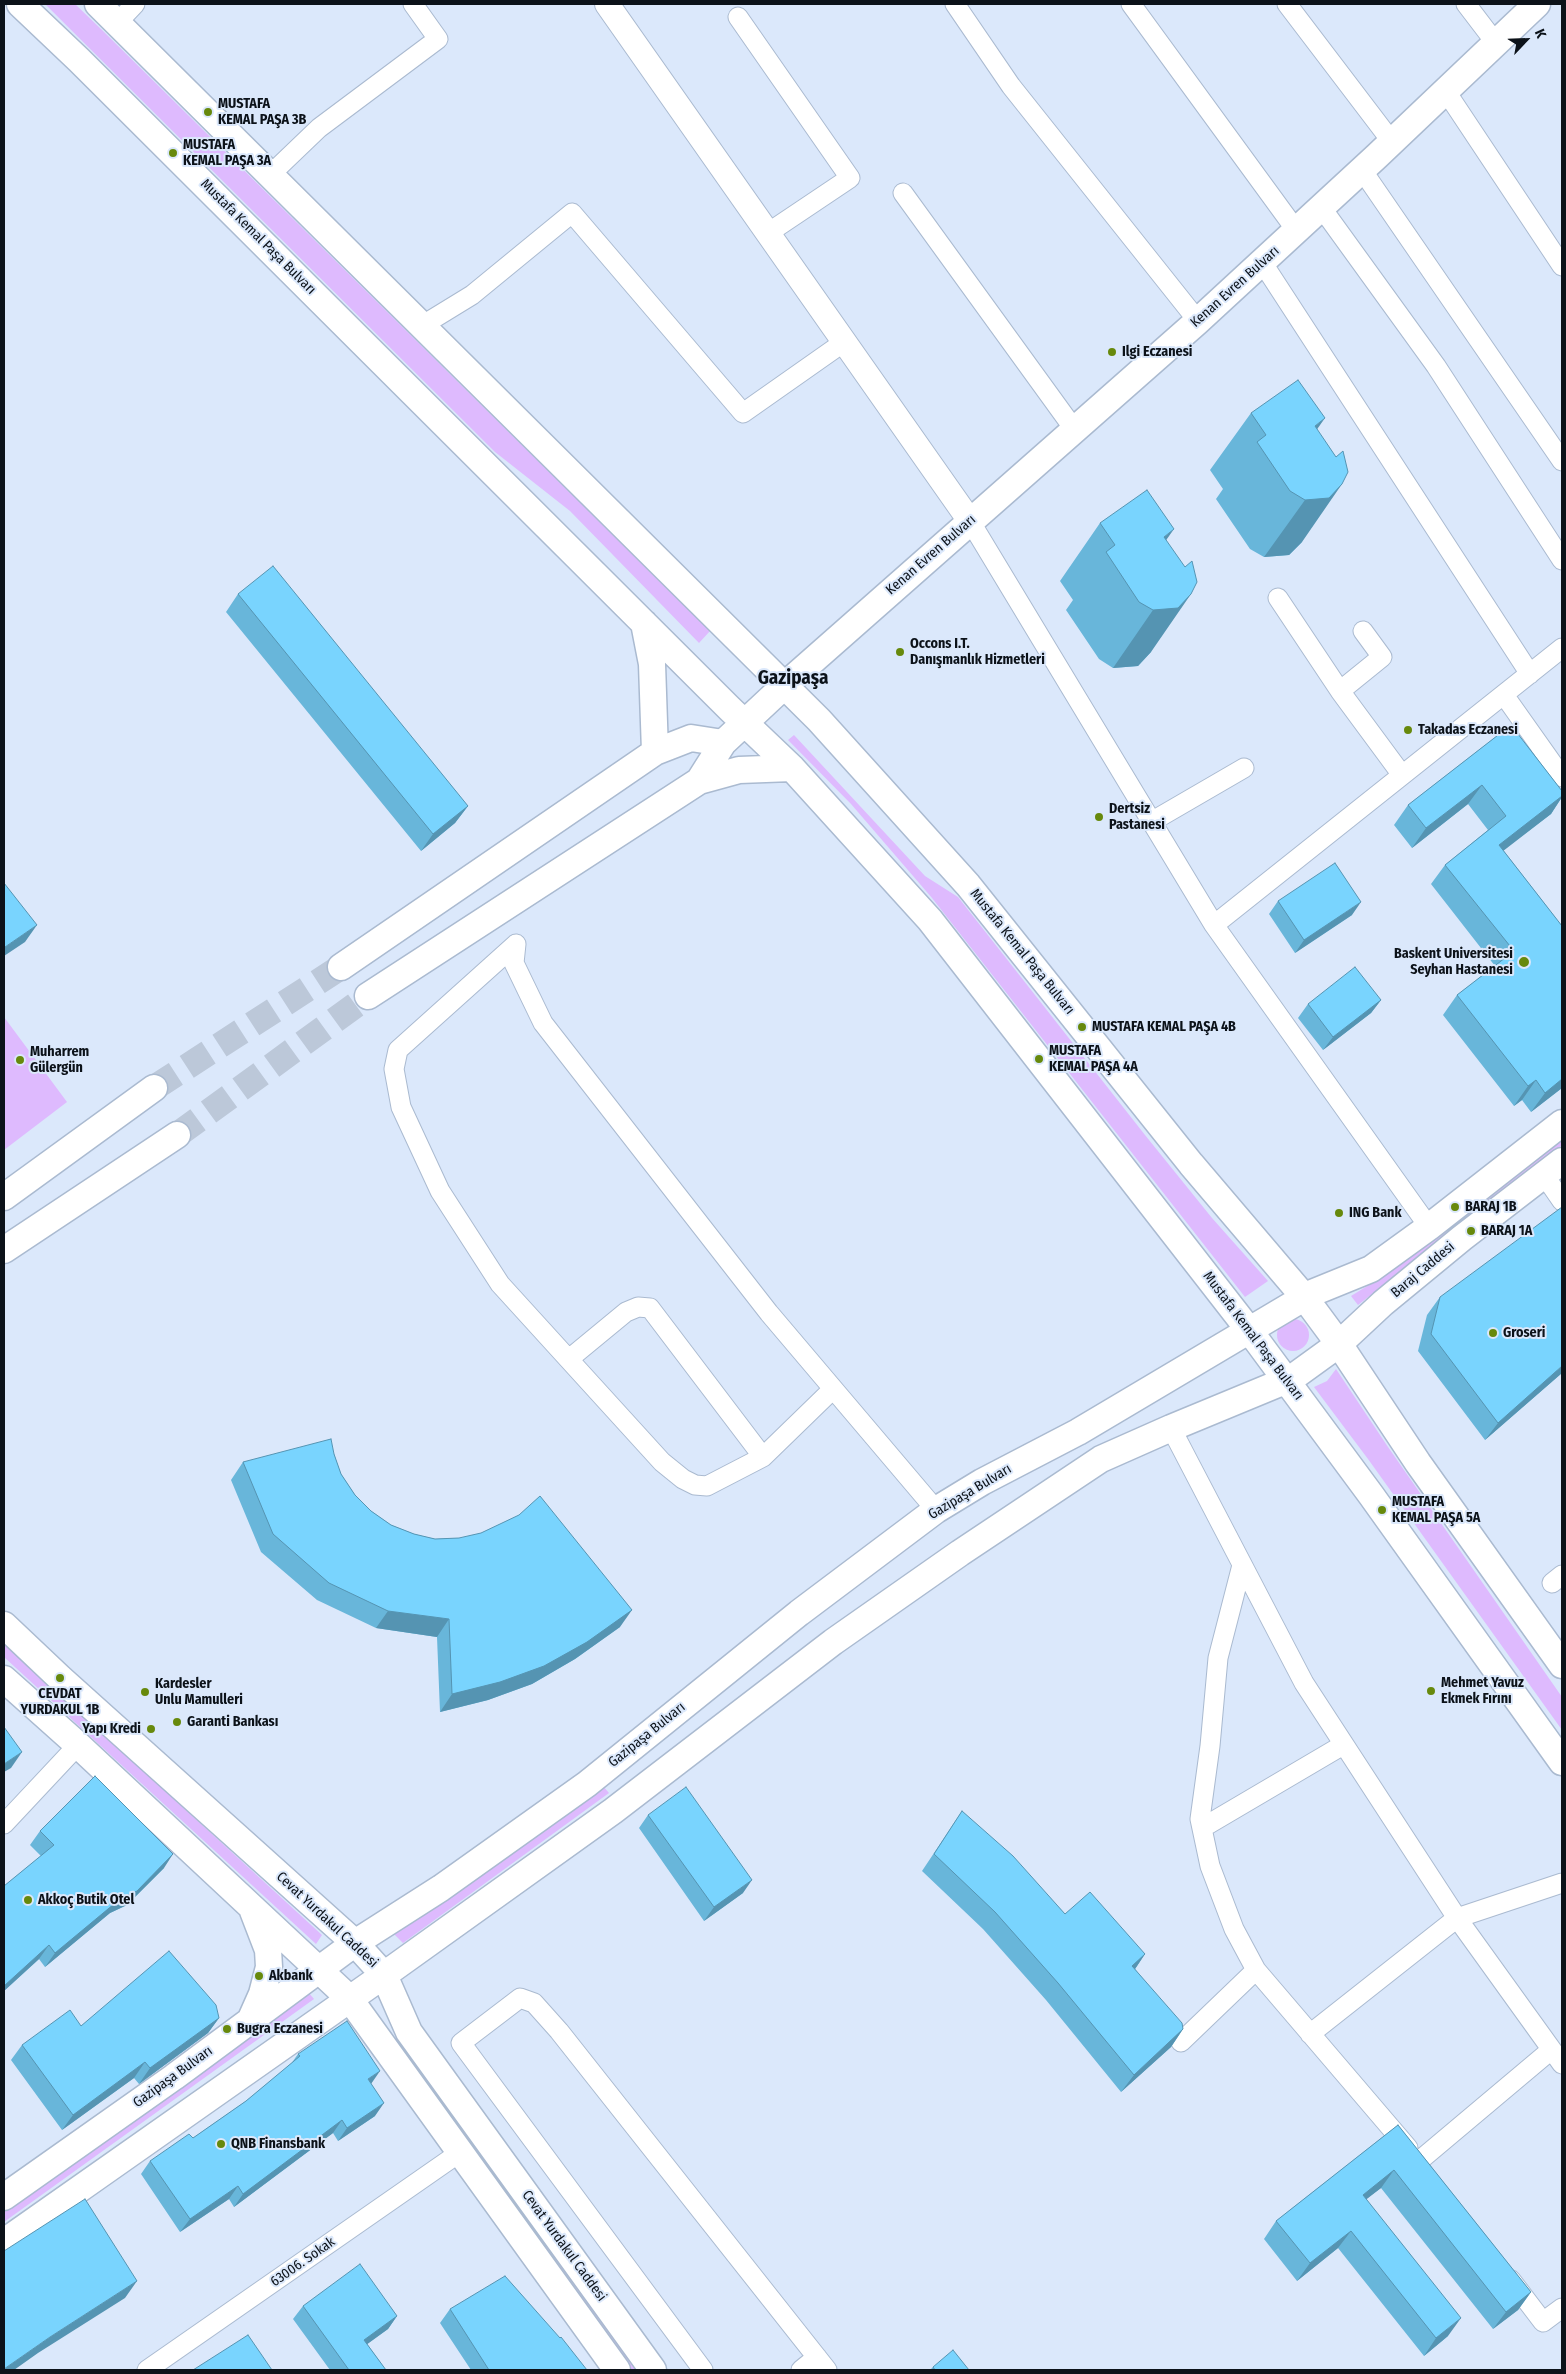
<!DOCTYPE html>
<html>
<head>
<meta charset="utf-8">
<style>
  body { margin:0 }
  #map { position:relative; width:1566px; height:2374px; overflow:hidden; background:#dbe8fb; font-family:"Fira Sans Condensed",sans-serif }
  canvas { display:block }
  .frame { position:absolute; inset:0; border:5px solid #0c1219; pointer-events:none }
  .north { position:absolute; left:1501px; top:15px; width:50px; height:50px; -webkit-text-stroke:4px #dbe8fb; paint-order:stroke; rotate:66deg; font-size:14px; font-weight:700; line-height:20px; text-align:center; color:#0c1219 }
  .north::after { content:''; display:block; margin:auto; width:18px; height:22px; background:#0c1219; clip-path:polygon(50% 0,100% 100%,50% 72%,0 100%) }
</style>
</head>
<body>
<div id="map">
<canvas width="1566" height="2374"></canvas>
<div class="frame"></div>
<div class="north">K</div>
</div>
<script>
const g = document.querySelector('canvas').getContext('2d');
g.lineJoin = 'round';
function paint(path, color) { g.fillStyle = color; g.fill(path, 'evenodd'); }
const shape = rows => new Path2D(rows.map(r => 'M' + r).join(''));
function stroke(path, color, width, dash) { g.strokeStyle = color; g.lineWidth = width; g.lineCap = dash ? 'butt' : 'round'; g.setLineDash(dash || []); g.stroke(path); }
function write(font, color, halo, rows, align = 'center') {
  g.font = font + ' "Fira Sans Condensed",sans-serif'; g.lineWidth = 4; g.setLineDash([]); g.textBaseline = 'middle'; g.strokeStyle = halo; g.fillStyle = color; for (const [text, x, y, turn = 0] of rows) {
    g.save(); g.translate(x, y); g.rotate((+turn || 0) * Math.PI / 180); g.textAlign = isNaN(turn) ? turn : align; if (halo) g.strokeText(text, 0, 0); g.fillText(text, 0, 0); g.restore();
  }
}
paint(shape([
  [45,4,75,4,101,29,710,631,699,643,570,511,495,452],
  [794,735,925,876,958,897,1145,1135,1212,1218,1268,1281,1245,1297,932,898,851,804,788,740],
  [4,1017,67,1102,4,1150],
  [1562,1140,1562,1145,1358,1305,1351,1296,1390,1272],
  '1277 1335a16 16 0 1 1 32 0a16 16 0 1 1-32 0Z',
  [1336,1369,1388,1447,1562,1697,1562,1730,1368,1459,1314,1387,1327,1381],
  [4,1643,322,1935,316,1944,4,1657],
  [603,1786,609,1793,403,1943,394,1934],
  [308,1992,314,1999,4,2222,4,2211],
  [397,2036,638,2370,632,2370]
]), '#debafe');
stroke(shape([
  [154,1088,341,967],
  [177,1135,368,996]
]), '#bcc8d9', 26, [26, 13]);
const minor = shape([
  [955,4,1011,86,1198,321],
  [1131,4,1296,230],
  [1287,4,1392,142],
  [1466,4,1495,42],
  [738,17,850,178,768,233],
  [117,23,135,4],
  [1445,90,1562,266],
  [1362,170,1562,461],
  [271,174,319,128,438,39,413,4],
  [903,193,1074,429],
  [1321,207,1436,366,1562,560],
  [1262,262,1530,674],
  [423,325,472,295,572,213,743,413,844,342],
  [970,521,1214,925,1429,1227],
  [1278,598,1340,691,1402,775],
  [1340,691,1382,657,1363,631],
  [1504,695,1562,777],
  [1151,822,1244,768],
  [1214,925,1562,648],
  [516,944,398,1050,394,1069,401,1107,440,1191,500,1284,662,1462,683,1479,695,1485,707,1486,763,1457,833,1389],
  [516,944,514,963,543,1023,769,1313,936,1510],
  [1544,1175,1562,1201],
  [569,1359,626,1312,638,1307,650,1308,763,1457],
  [1171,1428,1304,1683,1457,1918,1562,2064],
  [1242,1565,1218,1658,1210,1746,1200,1819,1210,1866,1234,1929,1256,1970,1408,2148],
  [1552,1583,1562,1575],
  [4,1824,78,1745],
  [1202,1828,1343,1745],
  [1310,2034,1457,1918,1562,1883],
  [1181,2042,1256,1970],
  [1419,2161,1551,2050],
  [1511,2280,1543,2322,1562,2308],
  [147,2370,459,2153],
  [703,2370,461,2043,520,1998,534,2003,559,2031,827,2370],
  [801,2370,817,2357]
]);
const tertiary = shape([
  [607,4,970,521]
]);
const secondary = shape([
  [20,4,79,60,730,709,792,768,930,920,1249,1330,1371,1495,1562,1762],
  [98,4,819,720,968,885,1191,1164,1305,1298,1339,1344,1418,1463,1562,1665],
  [644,623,652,664,655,752],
  [699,781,739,770,792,768],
  [341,967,655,752,691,738,723,743],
  [368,996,699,781,723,743,784,686,1198,321,1377,156,1537,4],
  [4,1197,154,1088],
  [4,1250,177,1135],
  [4,1625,60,1678,355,1943,384,1975,409,2032,653,2370],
  [4,1679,78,1745,349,1998,617,2370],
  [250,2021,262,1994,269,1967,268,1950,253,1911],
  [4,2197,174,2077,355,1943,441,1888,587,1784,799,1613,936,1510,982,1482,1078,1432,1312,1293,1371,1269,1429,1227,1562,1123],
  [4,2242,384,1975,613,1811,833,1642,960,1553,1101,1459,1171,1428,1292,1378,1339,1344,1383,1303,1462,1238,1562,1161]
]);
stroke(minor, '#aabad0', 21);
stroke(tertiary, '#aabad0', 26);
stroke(secondary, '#aabad0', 29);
stroke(minor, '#fff', 19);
stroke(tertiary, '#fff', 24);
stroke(secondary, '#fff', 26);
paint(shape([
  [1251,413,1317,429,1302,542,1289,555,1264,557,1250,549,1216,499,1223,489,1210,470],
  [1100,523,1166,540,1151,652,1138,666,1113,668,1099,659,1066,610,1073,600,1060,581],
  [238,594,468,806,455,823,421,851,226,612],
  [1511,725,1562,791,1562,797,1551,814,1503,850,1562,926,1562,1088,1531,1112,1522,1100,1514,1106,1443,1015,1457,995,1495,966,1431,884,1445,865,1488,830,1468,804,1412,848,1394,825,1408,805],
  [1278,901,1352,915,1295,953,1269,914],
  [1381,1000,1371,1013,1323,1050,1298,1018,1308,1004],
  [1440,1297,1562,1373,1485,1440,1418,1351,1427,1315],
  [334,1454,341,1474,355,1495,371,1511,391,1525,414,1534,435,1539,459,1538,620,1627,575,1659,532,1684,488,1700,440,1712,437,1637,376,1628,317,1600,261,1552,231,1480,243,1462],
  [962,1811,1065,1914,1145,1954,1135,1969,1183,2029,1171,2047,1121,2092,1046,2000,983,1929,922,1871],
  [648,1815,743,1893,704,1921,639,1828],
  [40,1831,164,1868,127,1905,110,1913,45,1967,39,1959,4,1991,4,1886,41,1856,30,1845],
  [219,2018,208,2033,139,2084,134,2078,62,2130,11,2060,22,2045,81,2026],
  [298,2054,371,2084,375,2116,338,2141,333,2133,234,2207,229,2199,180,2232,141,2174,150,2161,193,2138,246,2101,291,2064],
  [1398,2125,1531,2292,1518,2310,1493,2329,1381,2188,1366,2199,1448,2336,1424,2356,1338,2248,1297,2281,1264,2239,1276,2221],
  [303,2306,397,2316,388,2329,367,2344,386,2370,330,2370,293,2319],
  [450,2309,587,2370,471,2370,440,2323],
  [933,2367,969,2370,930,2370]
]), '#68b6da');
paint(shape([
  [1325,418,1284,476,1315,426],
  [1342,484,1302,542,1289,555,1264,557,1305,500],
  [1174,529,1133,587,1164,537],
  [1191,594,1151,652,1138,666,1113,668,1153,610],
  [1482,785,1468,804,1412,848,1426,828],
  [1562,796,1562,797,1551,814,1485,865,1499,845],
  [468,806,455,823,421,851,433,834],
  [1361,902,1352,915,1295,953,1304,940],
  [37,925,25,942,4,956,4,949,5,947],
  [1381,1000,1371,1013,1323,1050,1333,1037],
  [1562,1079,1562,1088,1531,1112,1545,1093],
  [1536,1080,1522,1100,1514,1106,1528,1086],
  [1562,1366,1562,1373,1485,1440,1498,1423],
  [632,1610,620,1627,575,1659,532,1684,488,1700,440,1712,452,1694],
  [388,1611,449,1619,437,1637,376,1628],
  [22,1752,11,1768,4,1772,4,1764],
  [173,1854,164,1868,127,1905,110,1913,45,1967,55,1953],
  [752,1880,743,1893,704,1921,714,1907],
  [49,1945,39,1959,4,1991,4,1986],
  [1145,1954,1133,1972,1132,1966],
  [219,2018,208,2033,139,2084,150,2068],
  [1183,2029,1171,2047,1121,2092,1134,2075],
  [145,2062,134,2078,62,2130,73,2115],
  [380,2071,371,2084,368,2079],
  [384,2103,375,2116,338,2141,347,2128],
  [342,2120,333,2133,234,2207,243,2194],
  [1394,2170,1381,2188,1350,2212,1363,2195],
  [238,2186,229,2199,180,2232,190,2219],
  [1351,2231,1338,2248,1297,2281,1310,2263],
  [137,2281,125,2298,38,2353,14,2370,4,2370,4,2369,50,2337],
  [1531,2292,1518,2310,1493,2329,1506,2312],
  [397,2316,388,2329,355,2353,364,2340],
  [1461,2318,1448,2336,1424,2356,1436,2338]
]), '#5594b2');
const building = shape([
  [1298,380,1325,418,1315,426,1336,457,1343,451,1348,472,1342,484,1329,498,1305,500,1290,491,1257,442,1266,435,1251,413,1298,380],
  [1147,490,1174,529,1164,537,1185,567,1192,561,1197,582,1191,594,1178,608,1153,610,1139,602,1106,552,1115,545,1100,523,1147,490],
  [273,566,468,806,433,834,238,594,273,566],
  [1511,725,1562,791,1562,796,1499,845,1562,926,1562,1079,1545,1093,1536,1080,1528,1086,1457,995,1514,951,1445,865,1506,816,1482,785,1426,828,1408,805,1511,725],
  [1335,863,1361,902,1304,940,1278,901,1335,863],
  [4,883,37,925,5,947,4,945,4,883],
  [1355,967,1381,1000,1333,1037,1308,1004,1355,967],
  [1562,1207,1562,1366,1498,1423,1431,1334,1440,1297,1562,1207],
  [331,1439,334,1454,341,1474,355,1495,371,1511,391,1525,414,1534,435,1539,459,1538,481,1533,519,1515,540,1496,632,1610,587,1642,544,1666,500,1682,452,1694,449,1619,388,1611,329,1583,273,1534,243,1462,331,1439],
  [4,1727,22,1752,4,1764,4,1727],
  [95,1776,173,1854,137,1891,120,1899,55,1953,49,1945,4,1986,4,1886,54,1845,40,1831,95,1776],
  [686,1787,752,1880,714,1907,648,1815,686,1787],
  [962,1811,1013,1856,1065,1914,1090,1892,1145,1954,1132,1966,1182,2023,1183,2029,1134,2075,1058,1983,995,1912,934,1854,962,1811],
  [169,1951,216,2005,219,2018,150,2068,145,2062,73,2115,22,2045,70,2010,81,2026,169,1951],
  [347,2021,380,2071,368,2079,384,2103,347,2128,342,2120,243,2194,238,2186,190,2219,150,2161,189,2134,193,2138,246,2101,300,2056,298,2054,347,2021],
  [1398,2125,1531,2292,1506,2312,1394,2170,1363,2195,1461,2318,1436,2338,1351,2231,1310,2263,1276,2221,1398,2125],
  [85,2199,137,2281,50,2337,4,2369,4,2251,85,2199],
  [360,2264,397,2316,364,2340,386,2370,349,2370,303,2306,360,2264],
  [505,2276,560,2338,561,2337,587,2370,489,2370,450,2309,505,2276],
  [248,2335,272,2370,193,2370,248,2335],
  [953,2350,969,2370,935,2370,933,2367,953,2350]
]);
paint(building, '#79d4fe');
stroke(building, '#5594b2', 1);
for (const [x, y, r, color] of [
  [208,112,5,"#67890c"],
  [173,153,5,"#67890c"],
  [1112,352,5,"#67890c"],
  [900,652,5,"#67890c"],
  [1408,730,5,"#67890c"],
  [1099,817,5,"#67890c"],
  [1524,962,6,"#67890c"],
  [1082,1027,5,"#67890c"],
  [1039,1059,5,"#67890c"],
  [20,1060,5,"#67890c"],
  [1455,1207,5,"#67890c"],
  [1339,1213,5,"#67890c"],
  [1471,1231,5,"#67890c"],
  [1493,1333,5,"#67890c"],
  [1382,1510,5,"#67890c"],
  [60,1678,5,"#67890c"],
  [1431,1691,5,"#67890c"],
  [145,1692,5,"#67890c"],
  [177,1722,5,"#67890c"],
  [151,1729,5,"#67890c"],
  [28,1900,5,"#67890c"],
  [259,1976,5,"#67890c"],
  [227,2029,5,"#67890c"],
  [221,2144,5,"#67890c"]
]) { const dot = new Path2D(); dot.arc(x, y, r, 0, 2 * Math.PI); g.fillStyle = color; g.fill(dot); stroke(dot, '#dbe8fb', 2); }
write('bold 14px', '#0c1219', '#dbe8fb', [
  ["MUSTAFA",218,104],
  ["KEMAL PAŞA 3B",218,120],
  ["MUSTAFA",183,145],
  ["KEMAL PAŞA 3A",183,161],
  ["Ilgi Eczanesi",1122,352],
  ["Occons I.T.",910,644],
  ["Danışmanlık Hizmetleri",910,660],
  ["Takadas Eczanesi",1418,730],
  ["Dertsiz",1109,809],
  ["Pastanesi",1109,825],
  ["Baskent Universitesi",1513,954,"right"],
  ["Seyhan Hastanesi",1513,970,"right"],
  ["MUSTAFA KEMAL PAŞA 4B",1092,1027],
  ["MUSTAFA",1049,1051],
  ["KEMAL PAŞA 4A",1049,1067],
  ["Muharrem",30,1052],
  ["Gülergün",30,1068],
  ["BARAJ 1B",1465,1207],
  ["ING Bank",1349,1213],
  ["BARAJ 1A",1481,1231],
  ["Groseri",1503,1333],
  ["MUSTAFA",1392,1502],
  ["KEMAL PAŞA 5A",1392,1518],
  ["Mehmet Yavuz",1441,1683],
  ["Ekmek Fırını",1441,1699],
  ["Kardesler",155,1684],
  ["Unlu Mamulleri",155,1700],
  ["CEVDAT",60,1694,"center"],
  ["YURDAKUL 1B",60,1710,"center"],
  ["Garanti Bankası",187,1722],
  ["Yapı Kredi",141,1729,"right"],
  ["Akkoç Butik Otel",38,1900],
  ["Akbank",269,1976],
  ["Bugra Eczanesi",237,2029],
  ["QNB Finansbank",231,2144]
], 'left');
write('14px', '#0c1219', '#dbe8fb', [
  ["Mustafa Kemal Paşa Bulvarı",258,237,45],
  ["Kenan Evren Bulvarı",1235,287,-42],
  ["Kenan Evren Bulvarı",931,555,-41],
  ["Mustafa Kemal Paşa Bulvarı",1022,952,51],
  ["Baraj Caddesi",1423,1270,-40],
  ["Mustafa Kemal Paşa Bulvarı",1253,1336,53],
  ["Gazipaşa Bulvarı",970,1492,-31],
  ["Gazipaşa Bulvarı",647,1735,-39],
  ["Cevat Yurdakul Caddesi",327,1920,43],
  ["Gazipaşa Bulvarı",173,2077,-36],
  ["Cevat Yurdakul Caddesi",564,2246,54],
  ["63006. Sokak",303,2262,-35]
]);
write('bold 19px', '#0c1219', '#dbe8fb', [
  ["Gazipaşa",793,679]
]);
</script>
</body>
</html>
